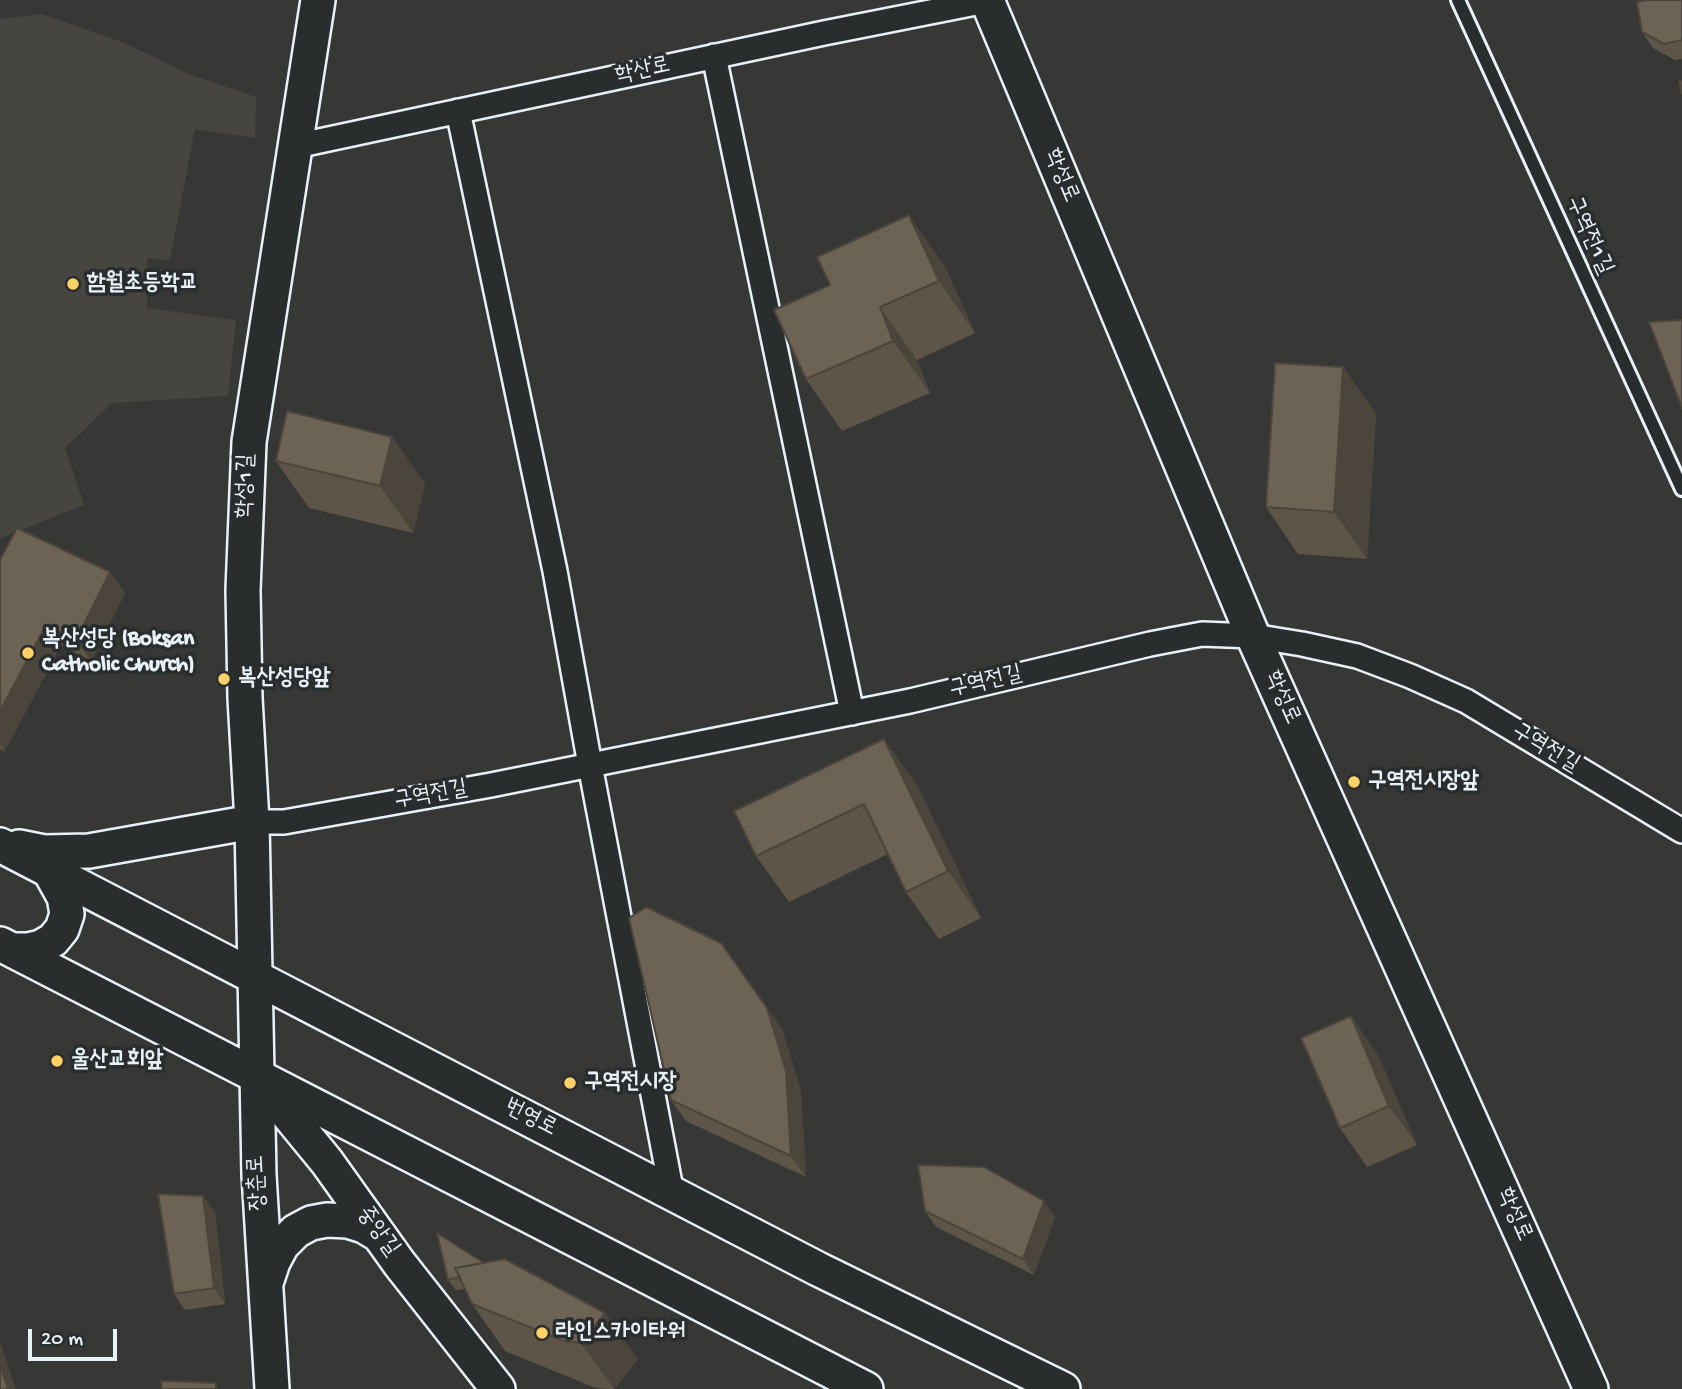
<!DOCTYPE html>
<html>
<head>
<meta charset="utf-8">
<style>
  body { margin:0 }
  #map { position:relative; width:1682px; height:1389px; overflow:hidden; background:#373836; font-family:"Gochi Hand",sans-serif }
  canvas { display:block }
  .scale { position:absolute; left:28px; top:1329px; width:89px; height:32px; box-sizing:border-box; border:4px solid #e8f1f8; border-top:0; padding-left:9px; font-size:21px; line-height:24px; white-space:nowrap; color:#e8f1f8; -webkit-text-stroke:5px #2a2d2e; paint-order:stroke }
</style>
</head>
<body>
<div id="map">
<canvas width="1682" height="1389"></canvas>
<div class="scale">20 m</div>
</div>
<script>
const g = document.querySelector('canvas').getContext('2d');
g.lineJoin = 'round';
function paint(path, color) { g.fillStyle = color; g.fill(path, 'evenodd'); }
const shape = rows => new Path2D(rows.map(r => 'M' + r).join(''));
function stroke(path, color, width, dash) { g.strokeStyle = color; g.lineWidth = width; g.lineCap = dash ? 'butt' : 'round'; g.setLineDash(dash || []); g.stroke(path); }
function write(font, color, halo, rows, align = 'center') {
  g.font = font + ' "Gochi Hand","Poor Story",sans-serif'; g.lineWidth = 7; g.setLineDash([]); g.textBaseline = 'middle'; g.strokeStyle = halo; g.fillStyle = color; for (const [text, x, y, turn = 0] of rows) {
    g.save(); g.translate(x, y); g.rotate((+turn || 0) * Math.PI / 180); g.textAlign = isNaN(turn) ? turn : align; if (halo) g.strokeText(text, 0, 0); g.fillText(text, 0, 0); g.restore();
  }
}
paint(shape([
  [41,14,122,42,191,75,256,97,255,138,195,129,170,260,147,258,147,308,236,320,228,396,112,403,65,448,84,505,0,538,0,19]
]), '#47453f');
const lane = shape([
  [1458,0,1682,489]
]);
const street = shape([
  [714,56,852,713],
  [458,111,555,571,590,765,672,1194],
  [296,146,824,33,991,0],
  [252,822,284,822,491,785,910,701,1150,644,1202,634,1253,636,1302,644,1357,656,1410,676,1466,701,1682,831]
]);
const secondary = shape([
  [987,0,1253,636,1591,1389],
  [0,845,818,1269,1063,1389],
  [19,847,44,852,89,851,252,822],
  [0,944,866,1389],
  [12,950,28,950,41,947,53,940,62,929,67,914,64,897,49,870],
  [264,1085,327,1162,399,1263,498,1389],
  [267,1280,273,1262,282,1245,296,1231,311,1223,327,1220,348,1221,364,1226,379,1235],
  [272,1389,259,1175,252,822,245,698,243,590,249,442,318,0]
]);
stroke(lane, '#e8f1f8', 18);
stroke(street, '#e8f1f8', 28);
stroke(secondary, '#e8f1f8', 38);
stroke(lane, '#2a2d2e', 12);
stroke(street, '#2a2d2e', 23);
stroke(secondary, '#2a2d2e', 33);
paint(shape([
  [1682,0,1682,59,1675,60,1653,48,1642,32],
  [945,267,975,333,917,360,930,393,842,431,806,379,774,310],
  [1343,367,1376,414,1367,559,1298,554,1266,507],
  [392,437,425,484,413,533,309,508,276,461],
  [0,560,110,572,125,593,91,661,61,646,4,752,0,749],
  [917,785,981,918,939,939,906,892,888,854,789,902,756,856,734,811],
  [782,1029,801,1092,806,1177,686,1121,671,1100],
  [1378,1055,1417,1145,1367,1167,1340,1128],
  [1044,1201,1055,1217,1034,1275,936,1227,925,1211],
  [215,1212,225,1304,185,1310,174,1294],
  [437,1233,638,1359,614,1389,609,1389,596,1388,505,1351,472,1304,465,1289,456,1290,448,1280]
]), '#5d5548');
paint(shape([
  [909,215,945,267,975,333,939,281],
  [880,307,917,360,930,393,893,341],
  [1343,367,1376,414,1367,559,1334,512],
  [392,437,425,484,413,533,380,486],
  [110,572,125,593,91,661,76,640],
  [46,625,61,646,4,752,0,745,0,711],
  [884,739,917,785,981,918,948,871],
  [767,1008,782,1029,801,1092,806,1177,791,1156],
  [1351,1016,1378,1055,1417,1145,1389,1106],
  [203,1196,215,1212,225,1304,214,1288],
  [1044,1201,1055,1217,1034,1275,1023,1259],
  [605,1313,638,1359,614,1389,581,1343],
  [0,1342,16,1389,8,1389,0,1364]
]), '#4c453b');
const building = shape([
  [1647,0,1682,0,1682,40,1664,44,1642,32,1637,2,1647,0],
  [1679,81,1682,81,1682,94,1679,81],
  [909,215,939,281,880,307,893,341,806,379,774,310,830,285,817,257,909,215],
  [1682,320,1682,408,1649,322,1682,320],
  [1275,363,1343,367,1334,512,1266,507,1275,363],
  [287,411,392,437,380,486,276,461,287,411],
  [17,528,110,572,76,640,46,625,0,711,0,560,17,528],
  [884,739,948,871,906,892,864,804,756,856,734,811,884,739],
  [646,907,721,943,767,1008,786,1071,791,1156,671,1100,629,918,646,907],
  [1351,1016,1389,1106,1340,1128,1301,1038,1351,1016],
  [918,1165,984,1167,1044,1201,1023,1259,925,1211,918,1165],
  [158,1194,203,1196,214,1288,174,1294,158,1194],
  [437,1233,484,1263,455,1268,460,1277,448,1280,437,1233],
  [505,1259,605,1313,581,1343,564,1341,472,1304,455,1268,505,1259],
  [0,1364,8,1389,0,1389,0,1364],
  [161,1381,216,1383,216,1389,162,1389,161,1381]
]);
paint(building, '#6c6354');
stroke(building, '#4c453b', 2);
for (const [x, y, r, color] of [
  [73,284,7,"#ffd166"],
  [28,653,7,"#ffd166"],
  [224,679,7,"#ffd166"],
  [1354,782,7,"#ffd166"],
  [57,1061,7,"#ffd166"],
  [570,1083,7,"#ffd166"],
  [542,1333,7,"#ffd166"]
]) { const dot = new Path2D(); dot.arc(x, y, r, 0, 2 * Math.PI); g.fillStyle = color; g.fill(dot); stroke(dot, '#2a2d2e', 2.5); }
write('23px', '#e8f1f8', '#2a2d2e', [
  ["학산로",643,72,-12],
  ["학성로",1060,176,67],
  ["구역전1길",1588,236,66],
  ["학성1길",247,486,-88],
  ["구역전길",986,683,-13],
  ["학성로",1281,698,66],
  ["구역전길",1545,749,31],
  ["구역전길",431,796,-10],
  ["번영로",530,1119,27],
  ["장춘로",259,1183,-93],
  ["학성로",1513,1215,66],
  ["중앙길",377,1232,54]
]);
write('bold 23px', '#e8f1f8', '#2a2d2e', [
  ["함월초등학교",87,284],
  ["복산성당 (Boksan",42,640],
  ["Catholic Church)",42,666],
  ["복산성당앞",238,679],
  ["구역전시장앞",1368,782],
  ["울산교회앞",71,1061],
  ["구역전시장",584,1083],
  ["라인스카이타워",556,1333]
], 'left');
</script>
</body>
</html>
